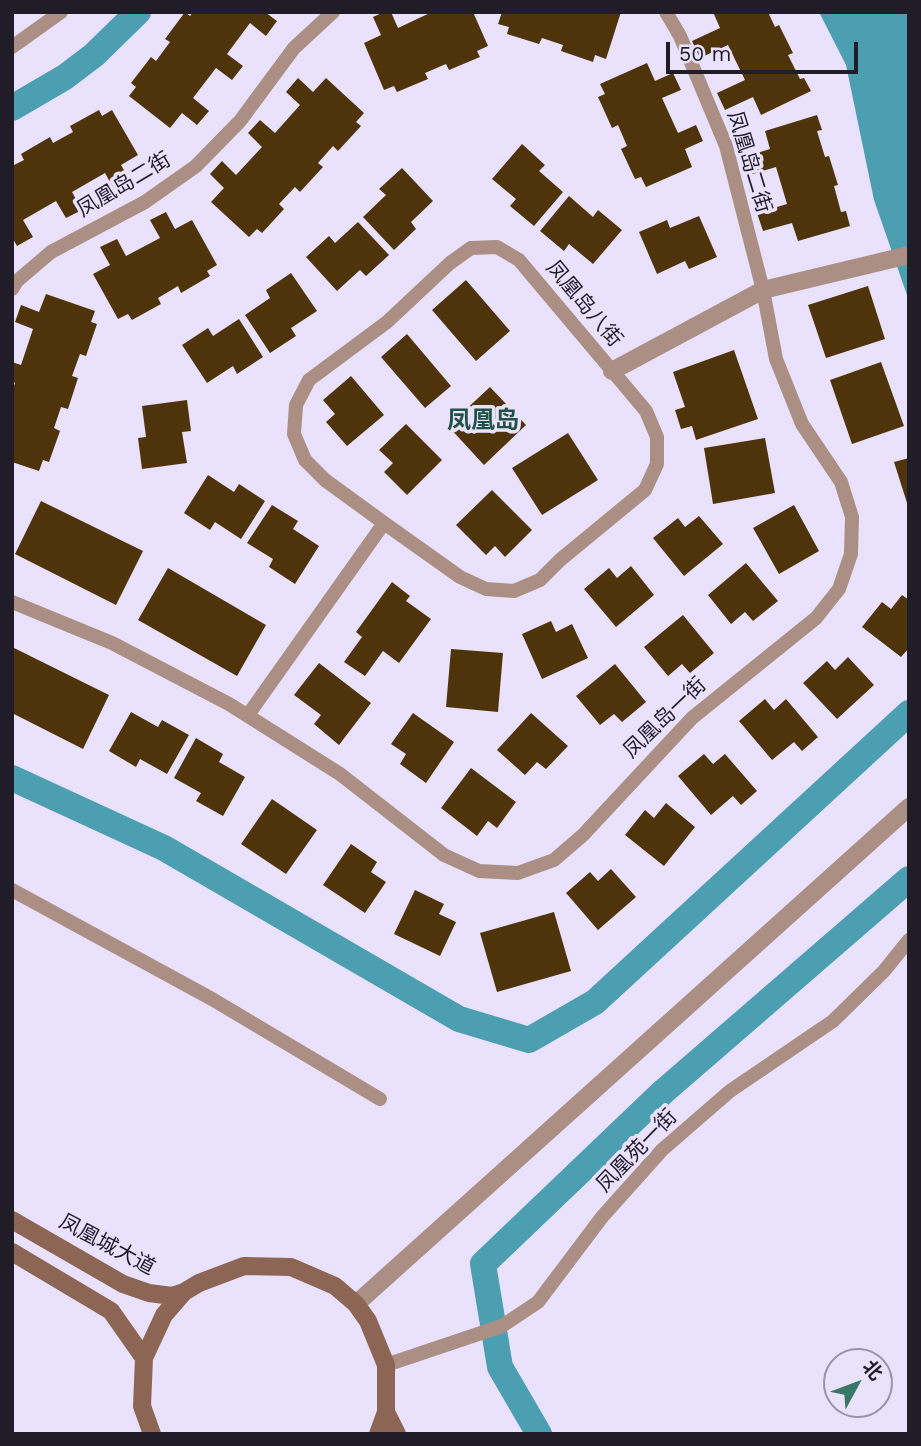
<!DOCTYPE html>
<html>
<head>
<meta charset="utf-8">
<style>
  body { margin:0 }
  #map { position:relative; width:921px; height:1446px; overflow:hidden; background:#eae2fd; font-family:"Work Sans","Noto Sans SC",sans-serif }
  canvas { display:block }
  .frame { position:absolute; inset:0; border:14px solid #201c28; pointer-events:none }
  .north { position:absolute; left:823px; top:1348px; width:70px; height:70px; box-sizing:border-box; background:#eae2fd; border:2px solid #9993a8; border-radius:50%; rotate:49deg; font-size:19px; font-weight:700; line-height:28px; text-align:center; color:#201c28 }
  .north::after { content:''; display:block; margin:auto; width:24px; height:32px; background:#387866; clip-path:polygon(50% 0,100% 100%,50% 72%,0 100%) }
  .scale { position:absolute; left:666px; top:42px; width:192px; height:32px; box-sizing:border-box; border:4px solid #201c28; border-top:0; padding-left:9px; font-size:21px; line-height:24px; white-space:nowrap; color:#201c28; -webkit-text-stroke:5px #eae2fd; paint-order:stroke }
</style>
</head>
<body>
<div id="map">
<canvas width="921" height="1446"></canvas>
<div class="frame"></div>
<div class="north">北</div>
<div class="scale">50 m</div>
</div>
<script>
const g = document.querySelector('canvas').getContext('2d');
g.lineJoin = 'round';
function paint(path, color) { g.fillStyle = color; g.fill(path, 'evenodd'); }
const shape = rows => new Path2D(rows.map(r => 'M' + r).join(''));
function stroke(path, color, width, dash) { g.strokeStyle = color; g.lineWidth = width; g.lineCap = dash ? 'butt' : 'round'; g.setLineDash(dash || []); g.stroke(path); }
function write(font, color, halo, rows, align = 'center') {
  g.font = font + ' "Work Sans","Noto Sans SC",sans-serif'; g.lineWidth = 7; g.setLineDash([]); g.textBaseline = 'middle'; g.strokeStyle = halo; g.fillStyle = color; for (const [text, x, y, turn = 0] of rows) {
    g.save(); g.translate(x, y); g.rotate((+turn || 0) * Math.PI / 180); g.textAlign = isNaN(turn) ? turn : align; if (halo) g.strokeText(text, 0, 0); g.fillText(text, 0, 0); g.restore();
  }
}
paint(shape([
  [819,12,909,12,909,301,874,200,846,65]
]), '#4c9fb0');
stroke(shape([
  [12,108,65,77,94,55,138,12],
  [12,778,164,848,459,1019,529,1040,595,1002,909,713],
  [539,1434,500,1367,483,1264,663,1092,909,879]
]), '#4c9fb0', 26);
paint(shape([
  [185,12,190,16,193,12,265,12,277,21,266,36,250,23,227,54,243,66,232,80,216,68,193,98,209,111,197,125,182,113,170,128,129,96,136,87,131,83,151,57,156,61,170,42,165,39],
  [384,12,391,12,398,28,432,12,473,12,488,46,477,51,480,57,449,70,446,64,425,73,428,79,397,92,394,86,384,90,364,43,381,35,373,17],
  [502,12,621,12,606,59,595,55,593,62,561,51,563,45,542,38,539,44,507,34,509,27,498,24],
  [713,12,768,12,775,27,779,25,793,53,788,55,800,79,804,78,811,91,761,115,753,97,725,110,717,93,745,80,728,45,700,58,692,41,720,28],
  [647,63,655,81,673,73,681,90,662,98,678,133,696,125,703,141,685,149,692,167,646,187,641,177,635,179,621,149,627,146,618,125,612,128,598,97,605,94,600,84],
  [298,78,313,92,326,78,364,113,356,122,361,126,338,151,333,146,318,163,323,167,300,192,295,187,279,204,284,209,262,233,257,229,249,237,211,202,224,188,210,174,222,161,236,175,262,147,248,133,260,120,275,133,300,105,286,92],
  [99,110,102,116,112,110,138,155,121,165,131,182,115,191,105,173,72,192,82,210,66,218,56,201,23,220,33,237,17,246,12,237,12,166,24,160,21,154,50,137,53,143,73,132,70,126],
  [817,115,822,130,817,131,825,157,829,156,838,185,834,186,841,212,846,211,850,226,798,241,792,223,763,231,757,213,787,204,776,167,746,176,741,158,770,149,765,131],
  [522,144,545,165,539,171,563,192,534,226,510,206,516,199,492,179],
  [402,168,433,201,411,222,416,229,394,250,363,217,386,195,379,189],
  [569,196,593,217,598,210,622,230,593,264,569,244,564,251,540,231],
  [166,212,175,229,192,220,217,265,207,271,210,276,181,293,178,286,158,298,161,304,132,320,128,314,118,319,93,274,110,265,100,247,117,239,126,256,160,238,150,220],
  [699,216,717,257,689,269,685,261,657,274,639,232,667,220,670,228],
  [358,222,389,255,366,276,360,270,337,291,306,257,329,236,335,243],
  [291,273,317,311,291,328,296,336,270,353,245,315,270,298,266,290],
  [466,280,510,331,476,361,432,310],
  [868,286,885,339,826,358,808,305],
  [46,294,95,311,91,322,97,324,86,356,80,354,72,376,78,378,68,409,61,407,54,428,60,431,49,462,43,460,39,471,12,462,12,391,15,383,12,381,12,362,21,365,33,329,15,322,21,305,39,312],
  [239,319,263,357,237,374,233,366,207,383,182,345,208,328,213,336],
  [407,334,451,386,425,408,381,357],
  [734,350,758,419,696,440,692,426,681,429,675,410,685,407,673,372],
  [881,362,904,426,852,444,830,380],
  [351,376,384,415,347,446,326,422,335,414,323,400],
  [490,387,526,425,484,465,448,426],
  [187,400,191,431,182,432,187,463,142,469,138,438,146,437,142,406],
  [406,424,442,460,407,495,384,472,393,463,379,450],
  [568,433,598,480,542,515,512,468],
  [765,438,775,493,713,504,704,448],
  [909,458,909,506,908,506,894,462],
  [208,475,234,492,239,484,265,501,241,539,215,522,210,530,184,513],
  [492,490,532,530,505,557,495,546,486,555,456,525],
  [41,501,143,551,116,605,15,554],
  [272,505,298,521,293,529,319,546,295,584,269,567,273,559,247,543],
  [794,505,819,551,779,574,753,528],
  [699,516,723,544,684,576,653,538,678,518,685,527],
  [746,563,778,601,753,621,745,612,731,624,708,595],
  [631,566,654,595,616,627,584,589,609,568,617,578],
  [168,568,266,625,237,676,138,620],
  [392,582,410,596,406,601,431,619,399,663,383,651,365,676,344,662,362,637,356,632],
  [902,595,909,600,909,648,901,657,862,627,882,602,891,609],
  [683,615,714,653,690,673,682,664,668,676,644,647],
  [551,621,556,632,572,624,588,658,542,679,522,634],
  [12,647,109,695,83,749,12,713],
  [451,649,503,653,498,712,446,707],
  [848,657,874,685,837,719,803,683,827,661,835,670],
  [319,663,371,703,339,745,314,724,321,715,294,695],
  [615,664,646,702,622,722,614,714,600,725,576,696],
  [765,699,774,710,786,699,818,737,802,751,794,742,772,760,739,721],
  [131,712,158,727,162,720,189,735,167,774,140,759,136,767,109,751],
  [413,713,454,742,426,783,400,764,406,754,391,744],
  [531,713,568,746,546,769,537,762,525,775,497,750],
  [196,738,223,754,219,762,245,777,223,816,196,801,201,793,174,778],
  [704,754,713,764,725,754,757,791,741,805,733,796,711,815,678,776],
  [471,768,516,802,497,828,488,821,477,836,441,808],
  [272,799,317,830,286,874,241,844],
  [666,803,695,827,664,866,625,835,645,810,654,818],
  [351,844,377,862,371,872,386,882,365,913,323,885],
  [611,869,636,897,598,930,566,893,590,872,598,881],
  [415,890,444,904,439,914,456,922,440,956,394,934],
  [554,912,571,971,497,992,480,933]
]), '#4f330a');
stroke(shape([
  [12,47,61,12],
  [12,289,17,281,51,252,145,202,196,166,240,121,294,48,333,12],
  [12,602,112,643,229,704,340,774,444,855,479,871,518,873,554,860,583,835,692,718,816,618,839,589,851,554,852,517,841,482,802,424,776,359,763,290,726,146,680,36,666,12],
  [248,715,384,523,460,577,486,589,514,591,540,580,560,560,645,490,657,464,657,437,646,411,519,260,497,247,471,248,450,263,387,322,309,380,296,405,294,434,305,460,325,480,384,523],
  [12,890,212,999,380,1099],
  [386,1365,502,1326,538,1302,602,1217,662,1150,730,1091,833,1021,884,971,909,940]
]), '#ab8f84', 14);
stroke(shape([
  [612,371,763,290,909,255],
  [356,1304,909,807]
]), '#ab8f84', 18);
stroke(shape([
  [12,1220,123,1284,149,1293,172,1296,184,1292],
  [12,1252,111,1311,144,1358],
  [386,1412,397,1434],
  [152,1434,142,1406,144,1358,164,1315,184,1292,199,1283,244,1266,291,1267,335,1286,356,1304,368,1321,386,1365,386,1412,378,1434]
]), '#8c6555', 18);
write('21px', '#201c28', '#eae2fd', [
  ["凤凰岛二街",749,162,73],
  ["凤凰岛二街",124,185,-31],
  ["凤凰岛八街",584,304,50],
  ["凤凰岛一街",665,718,-44],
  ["凤凰苑一街",637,1151,-46],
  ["凤凰城大道",107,1245,28]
]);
write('bold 24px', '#205345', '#eae2fd', [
  ["凤凰岛",483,421]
]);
</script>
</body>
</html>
